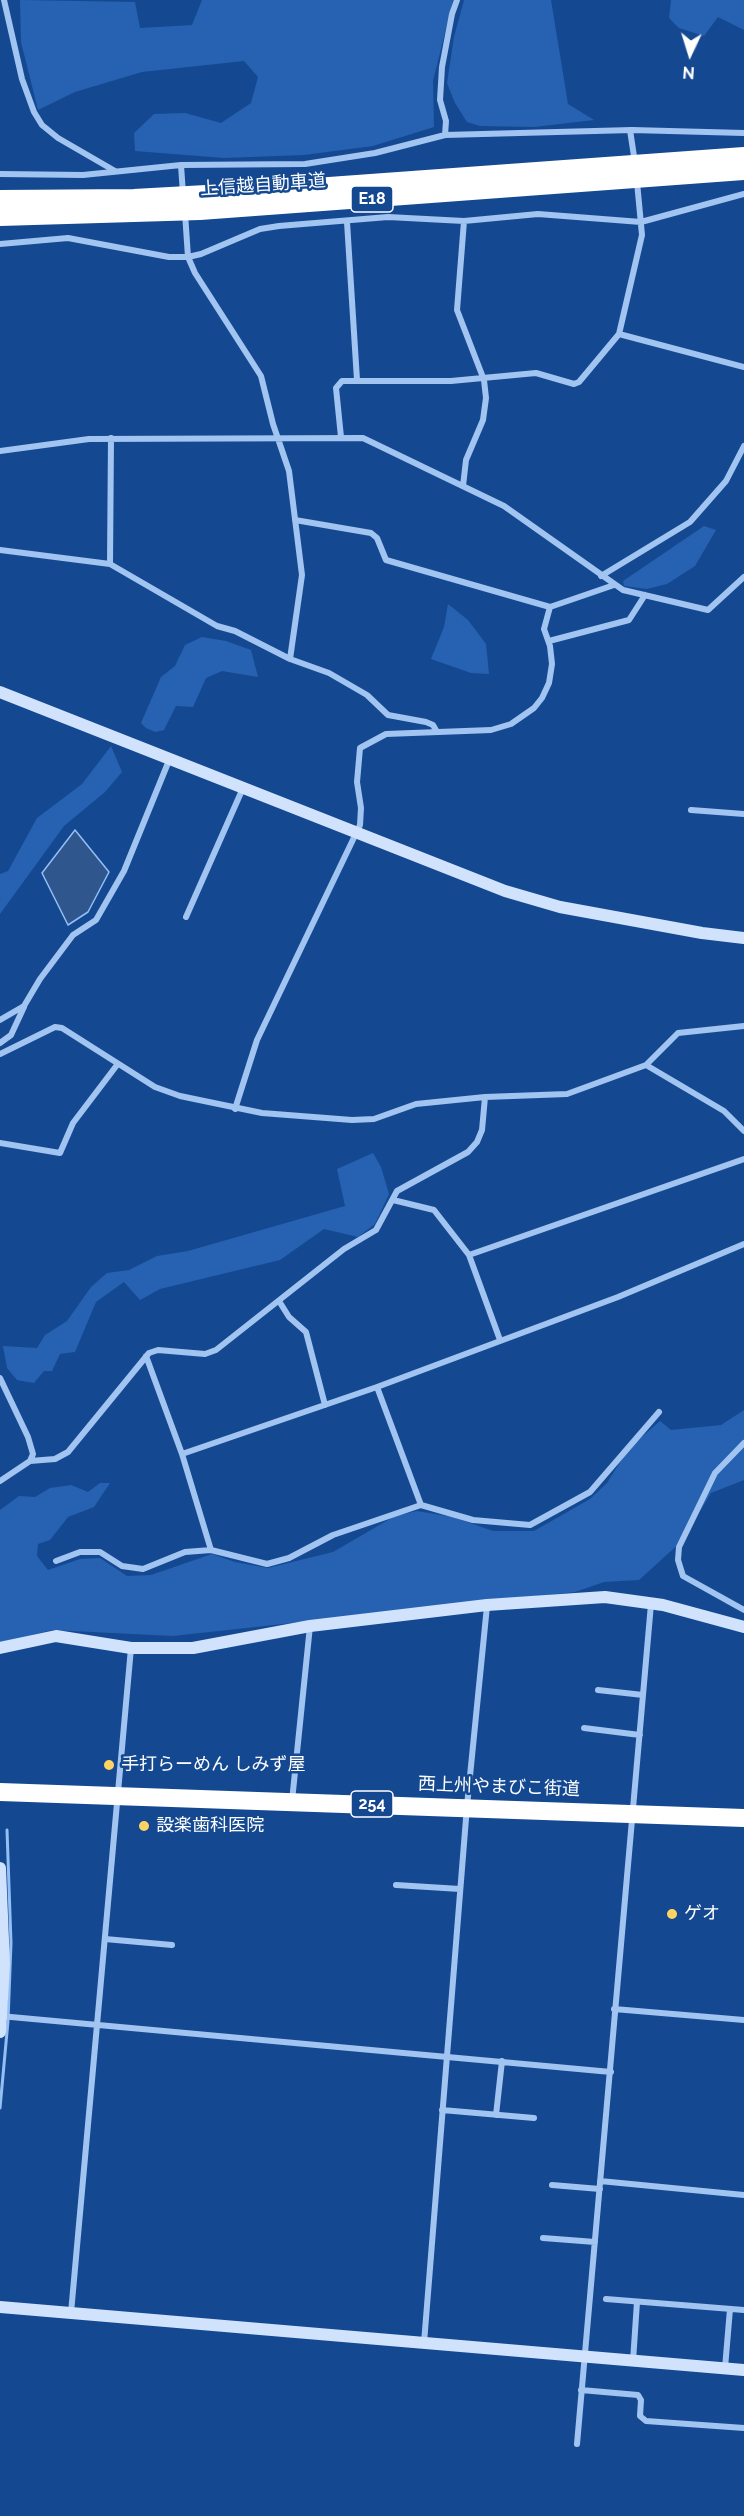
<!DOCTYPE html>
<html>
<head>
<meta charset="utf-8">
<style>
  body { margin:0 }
  #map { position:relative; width:744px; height:2516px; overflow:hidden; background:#144992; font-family:Raleway,sans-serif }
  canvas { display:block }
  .north { position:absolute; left:660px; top:24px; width:60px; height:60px; -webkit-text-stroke:4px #144992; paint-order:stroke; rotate:184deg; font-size:16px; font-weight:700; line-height:24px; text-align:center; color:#fff }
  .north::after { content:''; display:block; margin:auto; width:21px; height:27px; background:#fff; clip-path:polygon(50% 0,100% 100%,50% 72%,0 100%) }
</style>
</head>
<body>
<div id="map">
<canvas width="744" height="2516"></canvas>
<div class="north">N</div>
</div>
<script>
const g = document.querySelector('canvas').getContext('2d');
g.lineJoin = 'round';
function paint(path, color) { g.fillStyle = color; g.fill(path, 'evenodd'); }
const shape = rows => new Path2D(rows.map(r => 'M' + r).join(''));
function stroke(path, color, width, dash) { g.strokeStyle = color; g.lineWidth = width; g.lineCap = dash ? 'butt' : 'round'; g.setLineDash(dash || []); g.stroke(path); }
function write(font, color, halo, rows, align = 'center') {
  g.font = font + ' Raleway,"Noto Sans JP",sans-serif'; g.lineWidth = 5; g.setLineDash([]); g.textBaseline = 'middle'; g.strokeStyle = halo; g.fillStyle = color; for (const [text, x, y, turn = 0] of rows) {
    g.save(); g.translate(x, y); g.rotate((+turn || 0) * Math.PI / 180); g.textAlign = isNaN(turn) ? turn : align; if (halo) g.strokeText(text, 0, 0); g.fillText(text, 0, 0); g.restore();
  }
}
paint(shape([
  [20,0,135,2,140,28,192,25,202,0,453,0,433,81,434,127,373,146,304,155,224,158,135,151,134,133,154,114,185,113,221,123,251,103,258,77,244,61,142,72,75,92,38,110,21,42],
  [464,0,551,0,568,104,594,120,534,127,480,126,467,122,455,103,447,83,454,37],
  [671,0,744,0,744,30,718,17,704,36,679,28,669,18],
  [704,526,716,530,695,566,667,584,647,589,624,586,623,581],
  [448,604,468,620,486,644,489,674,471,673,431,659,444,627],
  [202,637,226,641,251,650,258,677,222,671,206,678,193,707,176,706,164,730,155,732,146,728,141,723,161,677,175,666,185,645],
  [111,746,122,772,105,792,64,826,0,914,0,874,8,871,37,818,82,784],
  [373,1153,381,1167,389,1194,375,1224,358,1237,324,1229,280,1260,160,1289,140,1300,124,1282,96,1302,75,1352,60,1354,52,1371,44,1371,34,1383,17,1380,7,1368,3,1346,37,1348,45,1335,67,1321,91,1287,107,1273,129,1270,157,1256,188,1251,345,1206,337,1169],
  [744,1410,744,1480,711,1493,682,1541,639,1580,604,1582,575,1592,173,1636,52,1630,0,1643,0,1510,19,1496,35,1497,50,1488,71,1485,88,1492,100,1483,110,1483,94,1507,68,1517,50,1540,38,1544,37,1556,48,1570,80,1559,100,1558,127,1576,151,1575,212,1554,235,1562,268,1568,333,1552,395,1516,417,1511,453,1517,493,1531,534,1531,590,1499,607,1483,629,1448,660,1421,671,1430,721,1425]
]), '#2662b1');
const water = shape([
  [75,830,109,872,88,912,68,925,42,873,75,830]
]);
paint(water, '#30578d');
stroke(water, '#94bff4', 1.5);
stroke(shape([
  [0,2108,8,2021,11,1943,7,1830]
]), '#94bff4', 3);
stroke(shape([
  [4,0,22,79,34,112,42,125,58,138,115,171],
  [630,130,635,163],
  [445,135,446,121,440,100,442,67,452,14,457,0],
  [181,165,183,194],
  [0,174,83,175,181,165,305,164,375,153,445,135,632,130,744,133],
  [185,213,188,257,195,273,261,376,273,424,289,471,302,575,290,659],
  [347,222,357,380],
  [0,244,68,238,169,257,188,257,201,254,260,229,279,226,388,217,464,221,538,214,641,222,744,194],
  [619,334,744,367],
  [341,437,336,388,342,381,451,381,536,373,574,384,579,382,619,334,642,235,637,182],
  [0,451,89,439,363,438,504,506,623,590,708,610,744,577],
  [463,486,466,460,483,420,486,398,484,380,457,310,464,221],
  [295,520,371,533,377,538,386,560,550,607],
  [0,550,110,564,217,626,235,631,290,659,329,673,367,695,388,715,426,722,433,725,437,732],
  [110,564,111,438],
  [601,576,690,522,726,481,744,446],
  [549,641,629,620,645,595],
  [691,810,744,814],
  [186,917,243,788],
  [0,1020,24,1006,40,979,73,935,96,920,124,871,170,758],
  [0,1043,11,1035,24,1007],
  [0,1054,55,1027,62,1028,155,1087,180,1096,262,1113,352,1120,374,1119,416,1104,485,1097,567,1094,646,1065,678,1033,744,1026],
  [646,1065,724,1111,744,1131],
  [235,1109,257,1040,360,825,361,808,357,782,360,748,386,734,491,730,511,724,534,708,542,698,549,683,552,664,550,646,544,629,550,607,614,585],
  [0,1143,60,1153,73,1123,117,1065],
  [393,1200,434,1210,469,1255,500,1340],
  [469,1255,744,1159],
  [279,1301,289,1317,306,1332,325,1405],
  [146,1356,182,1454,211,1550],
  [0,1378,28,1437,33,1454,30,1461,0,1481],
  [377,1387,421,1505],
  [744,1443,715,1473,679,1547,678,1560,683,1576,744,1610],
  [182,1454,377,1387,618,1297,744,1244],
  [30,1461,55,1459,68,1452,149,1353,158,1350,205,1354,216,1350,344,1249,376,1230,397,1191,468,1152,477,1142,482,1130,485,1097],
  [56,1561,80,1552,100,1552,122,1566,143,1569,185,1552,211,1550,267,1564,289,1558,333,1535,421,1505,473,1520,530,1525,590,1492,659,1412],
  [598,1690,643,1695],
  [584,1728,640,1735],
  [292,1801,310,1626],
  [396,1885,460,1889],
  [105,1939,172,1945],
  [614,2009,744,2020],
  [0,2016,611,2072],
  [442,2110,534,2118],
  [496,2115,502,2061],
  [600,2181,744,2195],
  [552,2185,600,2189],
  [543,2238,595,2242],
  [606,2299,744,2310],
  [71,2313,131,1648],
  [424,2343,467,1806,487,1606],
  [633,2361,637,2302],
  [725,2368,730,2309],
  [581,2390,638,2395,641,2400,640,2416,646,2421,744,2428],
  [577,2444,651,1604]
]), '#a2c4f1', 6);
stroke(shape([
  [0,692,505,891,560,907,702,933,744,938],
  [0,1648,56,1636,131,1648,193,1648,310,1626,487,1605,605,1597,663,1605,744,1627],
  [0,1868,4,1964,0,2032],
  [0,2307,744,2370]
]), '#d0e2fc', 12);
stroke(shape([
  [0,199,134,198,260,191,744,156],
  [0,217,200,211,744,171],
  [0,1792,744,1818]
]), '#fff', 18);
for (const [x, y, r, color] of [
  [109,1765,6,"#ffd462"],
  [144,1826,6,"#ffd462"],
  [672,1914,6,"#ffd462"]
]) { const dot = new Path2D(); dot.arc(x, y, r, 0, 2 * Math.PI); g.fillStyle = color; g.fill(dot); stroke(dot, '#144992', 2); }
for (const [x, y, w] of [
  [372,199,42],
  [372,1804,42]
]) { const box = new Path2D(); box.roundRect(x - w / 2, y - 13, w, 26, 4.5); g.fillStyle = '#144992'; g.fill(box); stroke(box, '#fff', 1.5); }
write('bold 16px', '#fff', null, [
  ["E18",372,199],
  ["254",372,1804]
]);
write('18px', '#fff', '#144992', [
  ["上信越自動車道",263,185,-4],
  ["西上州やまびこ街道",499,1787,2]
]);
write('18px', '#fff', '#144992', [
  ["手打らーめん しみず屋",121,1765],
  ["設楽歯科医院",156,1826],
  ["ゲオ",684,1914]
], 'left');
</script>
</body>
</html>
